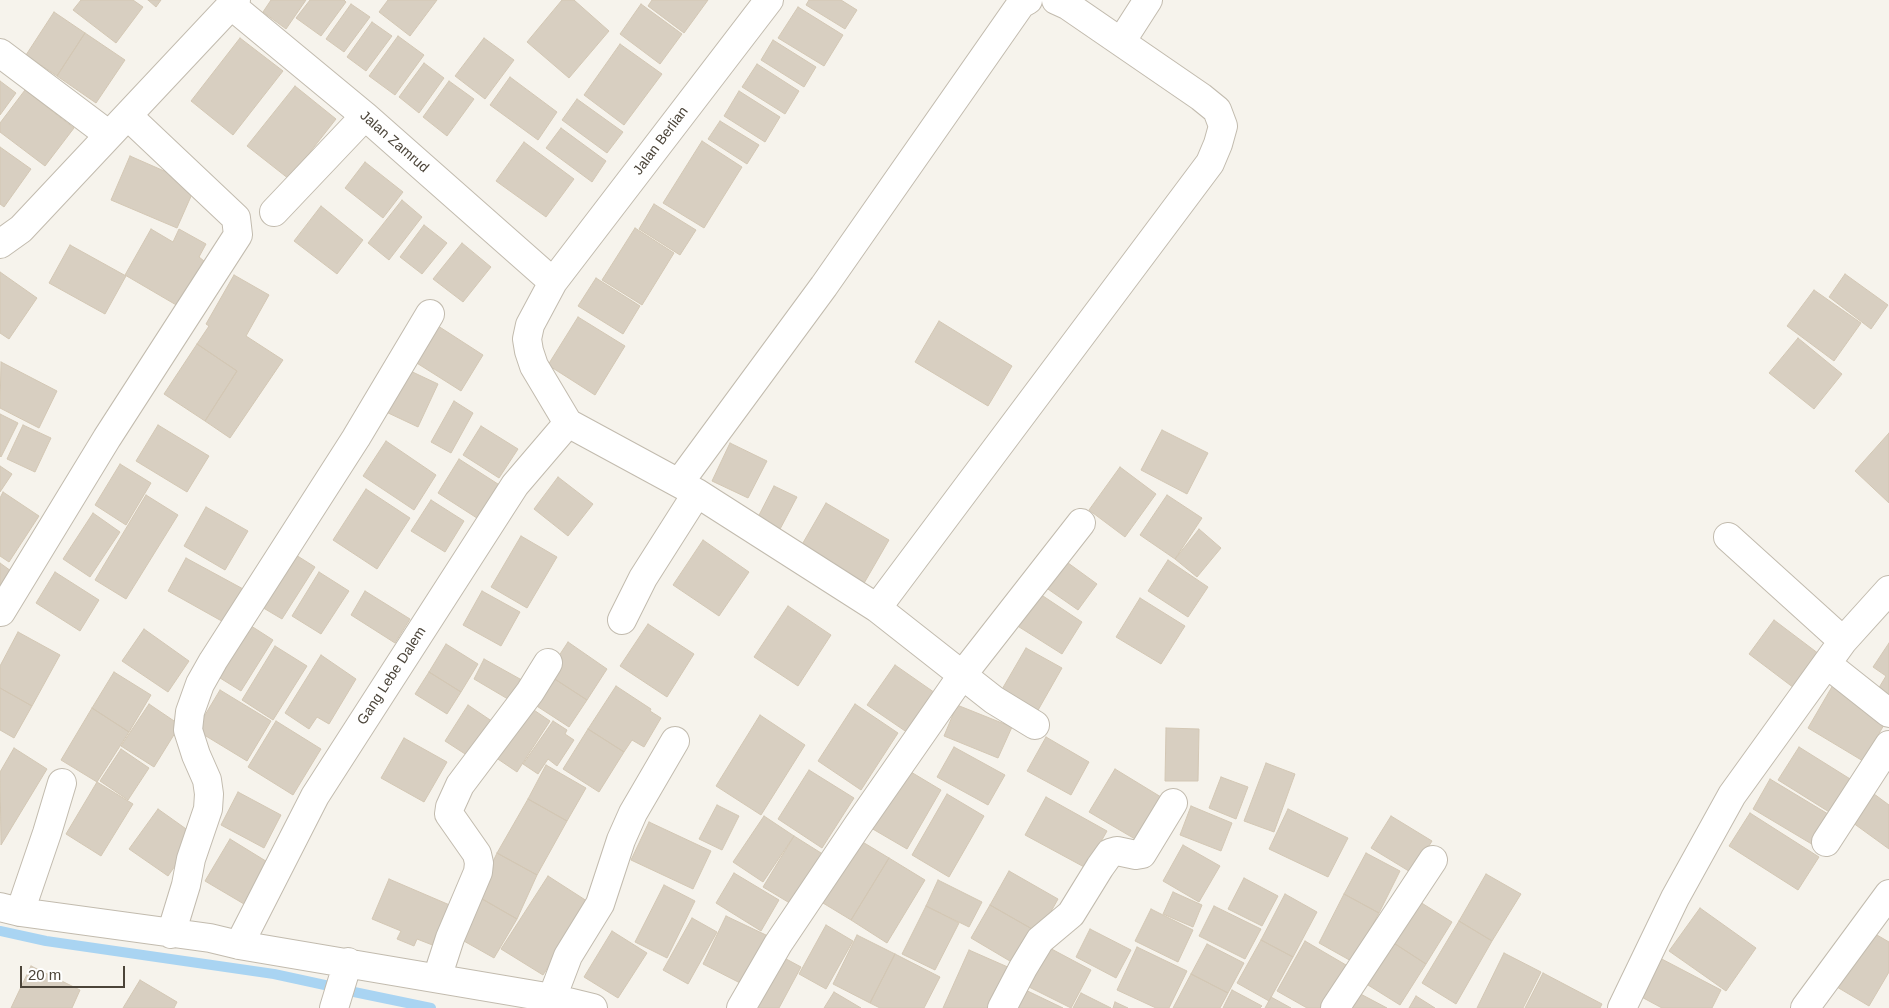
<!DOCTYPE html>
<html>
<head>
<meta charset="utf-8">
<style>
  body { margin:0 }
  #map { position:relative; width:1889px; height:1008px; overflow:hidden; background:#f6f3ec; font-family:Helvetica,sans-serif }
  canvas { display:block }
  .scale { position:absolute; left:20px; top:966px; width:105px; height:22px; box-sizing:border-box; border:2px solid #4b4439; border-top:0; padding-left:6px; font-size:15px; line-height:18px; white-space:nowrap; color:#4b4439; -webkit-text-stroke:4px #fff; paint-order:stroke }
</style>
</head>
<body>
<div id="map">
<canvas width="1889" height="1008"></canvas>
<div class="scale">20 m</div>
</div>
<script>
const g = document.querySelector('canvas').getContext('2d');
g.lineJoin = 'round';
const shape = rows => new Path2D(rows.map(r => 'M' + r).join(''));
function stroke(path, color, width, dash) { g.strokeStyle = color; g.lineWidth = width; g.lineCap = dash ? 'butt' : 'round'; g.setLineDash(dash || []); g.stroke(path); }
function paint(path, color) { g.fillStyle = color; g.fill(path, 'evenodd'); }
function write(font, color, halo, rows, align = 'center') {
  g.font = font + ' Helvetica,sans-serif'; g.lineWidth = 4; g.setLineDash([]); g.textBaseline = 'middle'; g.strokeStyle = halo; g.fillStyle = color; for (const [text, x, y, turn = 0] of rows) {
    g.save(); g.translate(x, y); g.rotate((+turn || 0) * Math.PI / 180); g.textAlign = isNaN(turn) ? turn : align; if (halo) g.strokeText(text, 0, 0); g.fillText(text, 0, 0); g.restore();
  }
}
stroke(shape([
  [0,931,46,941,274,974,334,987],
  [354,992,431,1008]
]), '#a9d4f2', 10);
const building = shape([
  [81,0,133,0,143,7,116,43,73,10,81,0],
  [148,0,161,0,156,7,148,0],
  [271,0,306,0,286,29,263,12,271,0],
  [310,0,344,0,346,2,321,36,296,18,310,0],
  [388,0,437,0,410,36,379,12,388,0],
  [562,0,574,0,609,31,569,78,527,42,562,0],
  [652,0,708,0,684,33,648,6,652,0],
  [809,0,841,0,857,10,845,29,806,5,809,0],
  [351,4,370,17,344,52,326,39,351,4],
  [641,4,682,34,660,64,620,34,641,4],
  [798,7,843,35,824,66,778,38,798,7],
  [54,12,85,33,57,76,26,55,54,12],
  [372,22,392,36,366,71,347,57,372,22],
  [85,33,125,60,96,103,57,76,85,33],
  [398,36,424,55,395,95,369,76,398,36],
  [240,38,283,71,233,135,191,101,240,38],
  [484,38,514,60,485,99,455,76,484,38],
  [773,40,816,67,804,87,761,60,773,40],
  [620,44,662,74,624,125,584,95,620,44],
  [424,63,444,78,419,113,399,97,424,63],
  [757,64,799,91,785,114,742,87,757,64],
  [510,77,557,112,538,140,490,105,510,77],
  [0,81,16,93,0,115,0,81],
  [449,81,474,99,447,136,423,117,449,81],
  [295,86,336,119,289,179,247,146,295,86],
  [25,90,74,128,45,166,0,132,0,123,25,90],
  [739,91,780,117,765,142,724,116,739,91],
  [577,99,623,132,607,153,562,120,577,99],
  [720,121,759,145,747,164,708,139,720,121],
  [561,128,606,161,592,182,546,148,561,128],
  [702,141,742,167,704,228,663,203,702,141],
  [524,142,574,179,546,217,496,181,524,142],
  [0,147,31,169,4,207,0,204,0,147],
  [130,156,196,185,177,228,111,200,130,156],
  [365,162,403,192,383,218,345,188,365,162],
  [402,200,422,217,389,260,368,243,402,200],
  [654,204,696,230,680,255,639,229,654,204],
  [321,206,363,240,337,274,294,241,321,206],
  [424,225,447,243,422,274,400,257,424,225],
  [635,228,674,253,642,305,602,280,635,228],
  [151,229,173,242,179,229,206,244,199,257,204,261,178,306,125,275,151,229],
  [462,243,491,267,463,302,433,279,462,243],
  [70,245,126,276,105,314,49,283,70,245],
  [0,272,37,298,9,339,0,333,0,272],
  [1845,274,1888,305,1871,329,1829,297,1845,274],
  [234,275,269,295,246,336,283,360,230,438,205,421,237,371,197,344,209,326,206,324,234,275],
  [596,278,640,306,623,334,578,306,596,278],
  [1814,290,1861,323,1834,361,1787,326,1814,290],
  [578,317,625,346,595,395,548,365,578,317],
  [939,321,1012,366,988,406,915,362,939,321],
  [435,324,483,355,461,391,412,360,435,324],
  [1798,338,1842,374,1814,409,1769,373,1798,338],
  [197,344,237,371,205,421,164,394,197,344],
  [1,362,57,391,39,428,0,408,1,362],
  [404,368,438,384,418,427,384,411,404,368],
  [454,401,473,413,451,453,431,442,454,401],
  [0,414,18,423,1,457,0,456,0,414],
  [23,425,51,438,35,472,7,459,23,425],
  [158,425,209,456,187,492,136,461,158,425],
  [481,426,518,449,499,478,463,455,481,426],
  [1162,430,1208,453,1187,494,1141,470,1162,430],
  [1889,433,1889,503,1855,471,1889,433],
  [386,441,436,475,414,510,363,476,386,441],
  [730,443,767,461,748,498,712,481,730,443],
  [459,459,501,486,480,520,438,493,459,459],
  [120,464,151,483,126,525,95,505,120,464],
  [0,466,12,474,0,492,0,466],
  [1120,467,1156,494,1125,537,1089,510,1120,467],
  [558,477,593,504,568,536,534,509,558,477],
  [774,486,797,497,778,533,756,521,774,486],
  [366,489,410,518,377,569,333,540,366,489],
  [3,492,39,516,9,562,0,556,0,498,3,492],
  [146,495,178,515,126,599,95,580,146,495],
  [1167,495,1202,518,1175,559,1140,535,1167,495],
  [431,500,464,521,445,552,411,531,431,500],
  [826,503,889,540,863,585,800,548,826,503],
  [206,507,248,531,225,570,184,546,206,507],
  [93,513,120,532,90,577,63,559,93,513],
  [1199,529,1221,548,1197,577,1175,559,1199,529],
  [521,536,557,557,527,608,491,587,521,536],
  [703,540,749,572,719,616,673,585,703,540],
  [288,550,315,567,282,619,255,603,288,550],
  [186,558,245,590,227,624,168,591,186,558],
  [1064,560,1097,584,1078,610,1045,587,1064,560],
  [1168,560,1208,587,1188,617,1148,591,1168,560],
  [0,563,11,571,0,587,0,563],
  [55,572,99,600,80,631,36,603,55,572],
  [319,572,349,591,321,634,292,616,319,572],
  [365,591,410,619,395,643,351,615,365,591],
  [482,591,520,612,501,646,463,625,482,591],
  [1037,592,1082,622,1062,654,1016,625,1037,592],
  [1140,598,1185,626,1161,664,1116,637,1140,598],
  [788,606,831,635,798,686,754,657,788,606],
  [1774,620,1819,654,1794,688,1749,654,1774,620],
  [245,622,273,640,241,691,212,673,245,622],
  [648,624,694,654,667,697,620,666,648,624],
  [144,629,189,661,168,692,122,661,144,629],
  [18,632,60,655,32,706,0,688,0,666,18,632],
  [568,642,607,669,587,700,547,674,568,642],
  [1889,643,1889,705,1874,696,1886,676,1873,667,1889,643],
  [446,644,478,664,461,692,429,672,446,644],
  [275,646,307,666,273,720,242,700,275,646],
  [1026,648,1062,668,1037,712,1001,691,1026,648],
  [321,655,356,679,329,724,317,717,309,729,285,713,321,655],
  [484,659,529,684,518,705,474,679,484,659],
  [895,665,938,695,911,735,867,705,895,665],
  [114,672,151,695,129,732,92,708,114,672],
  [429,672,461,692,447,714,415,694,429,672],
  [547,674,587,700,569,727,529,701,547,674],
  [1833,685,1888,718,1863,761,1808,728,1833,685],
  [616,686,651,709,650,711,661,718,644,747,632,740,624,752,588,729,616,686],
  [0,688,32,706,14,738,0,730,0,688],
  [220,690,271,721,247,761,196,730,220,690],
  [149,704,180,725,154,767,121,746,149,704],
  [525,704,550,721,517,772,492,755,525,704],
  [855,704,898,733,861,790,818,761,855,704],
  [468,705,499,726,476,761,445,741,468,705],
  [957,705,1012,727,998,758,944,736,957,705],
  [92,708,129,732,97,782,61,760,92,708],
  [760,715,805,745,761,815,716,786,760,715],
  [276,721,321,749,293,795,248,767,276,721],
  [553,721,567,730,565,734,574,740,557,766,548,759,538,774,523,764,553,721],
  [1166,728,1199,729,1198,781,1165,781,1166,728],
  [588,729,624,752,599,792,563,769,588,729],
  [1046,737,1089,762,1071,795,1027,771,1046,737],
  [404,738,447,762,424,802,381,778,404,738],
  [954,747,1005,775,988,805,937,777,954,747],
  [1799,747,1855,782,1834,815,1778,780,1799,747],
  [14,748,47,769,1,845,0,772,14,748],
  [121,749,149,768,128,800,100,781,121,749],
  [1266,763,1295,774,1274,832,1244,821,1266,763],
  [546,765,586,788,567,821,528,799,546,765],
  [906,769,941,790,907,849,871,828,906,769],
  [1115,769,1161,797,1135,839,1089,812,1115,769],
  [809,770,854,798,822,848,778,819,809,770],
  [1221,777,1248,787,1236,819,1209,808,1221,777],
  [1770,779,1833,817,1815,846,1753,809,1770,779],
  [97,782,133,804,101,856,66,834,97,782],
  [1870,791,1889,805,1889,849,1849,820,1870,791],
  [238,792,281,815,264,848,221,825,238,792],
  [947,794,984,816,949,877,912,855,947,794],
  [1046,797,1107,831,1086,868,1025,835,1046,797],
  [528,799,567,821,537,875,497,853,528,799],
  [717,805,739,816,722,850,699,839,717,805],
  [1191,806,1232,823,1221,851,1180,835,1191,806],
  [158,809,196,836,168,876,129,849,158,809],
  [1288,809,1348,838,1328,877,1269,849,1288,809],
  [1750,813,1819,857,1798,890,1729,846,1750,813],
  [764,816,794,836,763,882,733,862,764,816],
  [1391,816,1432,841,1412,873,1371,848,1391,816],
  [649,822,711,851,693,889,631,860,649,822],
  [794,836,829,858,798,908,763,887,794,836],
  [856,838,889,858,851,920,818,900,856,838],
  [230,839,269,863,244,904,205,881,230,839],
  [1183,845,1220,866,1199,902,1163,881,1183,845],
  [497,853,537,875,517,919,477,896,497,853],
  [1366,853,1400,871,1379,913,1344,894,1366,853],
  [889,858,925,880,887,943,851,920,889,858],
  [1009,871,1058,899,1039,933,990,905,1009,871],
  [734,873,779,900,761,931,716,903,734,873],
  [1486,874,1521,894,1492,941,1459,921,1486,874],
  [548,876,590,903,543,975,501,949,548,876],
  [1244,878,1278,896,1262,926,1228,909,1244,878],
  [389,879,452,906,435,946,417,939,414,946,397,939,401,931,372,919,389,879],
  [938,880,982,902,969,927,926,906,938,880],
  [664,885,695,901,667,958,635,942,664,885],
  [1173,892,1202,905,1193,927,1163,914,1173,892],
  [1285,894,1317,912,1293,957,1261,940,1285,894],
  [1344,894,1379,913,1353,962,1319,943,1344,894],
  [477,896,517,919,494,958,455,936,477,896],
  [1412,897,1452,922,1426,964,1386,938,1412,897],
  [990,905,1039,933,1020,967,971,938,990,905],
  [926,906,959,923,935,970,902,954,926,906],
  [1214,906,1261,929,1245,959,1199,936,1214,906],
  [1700,908,1756,948,1726,991,1669,951,1700,908],
  [1151,909,1193,930,1178,962,1135,941,1151,909],
  [726,916,768,936,744,985,703,964,726,916],
  [692,918,717,932,688,984,663,970,692,918],
  [1459,921,1492,941,1456,1004,1422,983,1459,921],
  [826,925,853,941,826,989,799,974,826,925],
  [1090,929,1131,950,1116,978,1076,957,1090,929],
  [612,931,647,953,618,998,584,977,612,931],
  [1870,931,1889,942,1889,972,1869,1006,1837,987,1870,931],
  [857,935,895,954,870,1003,833,984,857,935],
  [1386,938,1426,964,1400,1005,1360,980,1386,938],
  [1261,940,1293,957,1269,1001,1237,983,1261,940],
  [1305,941,1346,965,1322,1008,1307,1008,1277,991,1305,941],
  [1207,944,1244,963,1228,993,1191,974,1207,944],
  [1044,945,1091,970,1071,1008,1023,984,1044,945],
  [1137,947,1187,971,1169,1008,1156,1008,1117,990,1137,947],
  [969,950,1010,968,992,1008,943,1008,969,950],
  [1504,953,1541,972,1523,1008,1477,1008,1504,953],
  [777,954,801,967,779,1008,760,1008,751,1003,777,954],
  [895,954,940,977,924,1008,880,1008,870,1003,895,954],
  [1656,956,1721,990,1712,1008,1662,1008,1636,994,1656,956],
  [31,966,80,990,72,1008,11,1008,31,966],
  [1543,973,1602,1004,1600,1008,1525,1008,1543,973],
  [1191,974,1228,993,1220,1008,1173,1008,1191,974],
  [140,980,177,1002,174,1008,123,1008,140,980],
  [1015,985,1063,1008,1005,1008,1015,985],
  [1232,990,1262,1006,1260,1008,1223,1008,1232,990],
  [1353,990,1387,1008,1343,1008,1353,990],
  [834,992,861,1008,824,1008,834,992],
  [1081,993,1111,1008,1073,1008,1081,993],
  [1416,996,1435,1008,1409,1008,1416,996],
  [1271,997,1291,1008,1265,1008,1271,997],
  [1115,1002,1128,1008,1113,1008,1115,1002]
]);
paint(building, '#d8cfc1');
stroke(building, '#d3c7b4', 1);
const street = shape([
  [769,0,553,282,530,325,527,339,529,351,534,366,568,423,697,493,877,608,994,700,1035,725],
  [232,6,365,116,553,282],
  [1121,42,1148,0],
  [0,53,109,135],
  [274,212,365,116],
  [0,244,21,229,236,0],
  [679,483,824,286,1021,4,1028,0],
  [1728,537,1843,641],
  [877,608,1210,163,1218,144,1223,126,1217,110,1201,97,1067,5,1056,0],
  [1,612,107,438,238,235,236,218,128,116],
  [622,620,643,578,697,493],
  [1827,664,1889,713],
  [1826,842,1889,745],
  [0,907,20,912,210,938,239,945,552,998,593,1008],
  [20,912,47,833,62,783],
  [171,934,186,885,191,859,208,809,209,794,207,780,196,755,188,730,190,712,200,684,213,661,356,438,430,314],
  [239,945,315,796,515,485,568,423],
  [437,978,450,938,478,872,479,863,477,854,449,814,450,807,460,785,530,692,548,663],
  [552,998,568,956,600,904,621,840,633,813,675,741],
  [334,1008,348,962],
  [741,1008,778,944,858,825,963,674,1081,523],
  [1002,1008,1023,968,1040,940,1071,914,1100,867,1110,853,1117,851,1136,855,1142,854,1173,803],
  [1335,1008,1433,860],
  [1622,1008,1675,898,1732,795,1843,641,1889,590],
  [1805,1008,1889,894]
]);
stroke(street, '#c2bbae', 30);
stroke(street, '#fff', 28);
write('14px', '#4b4439', '#fff', [
  ["Jalan Berlian",661,141,-53],
  ["Jalan Zamrud",394,142,41],
  ["Gang Lebe Dalem",392,676,-57]
]);
</script>
</body>
</html>
